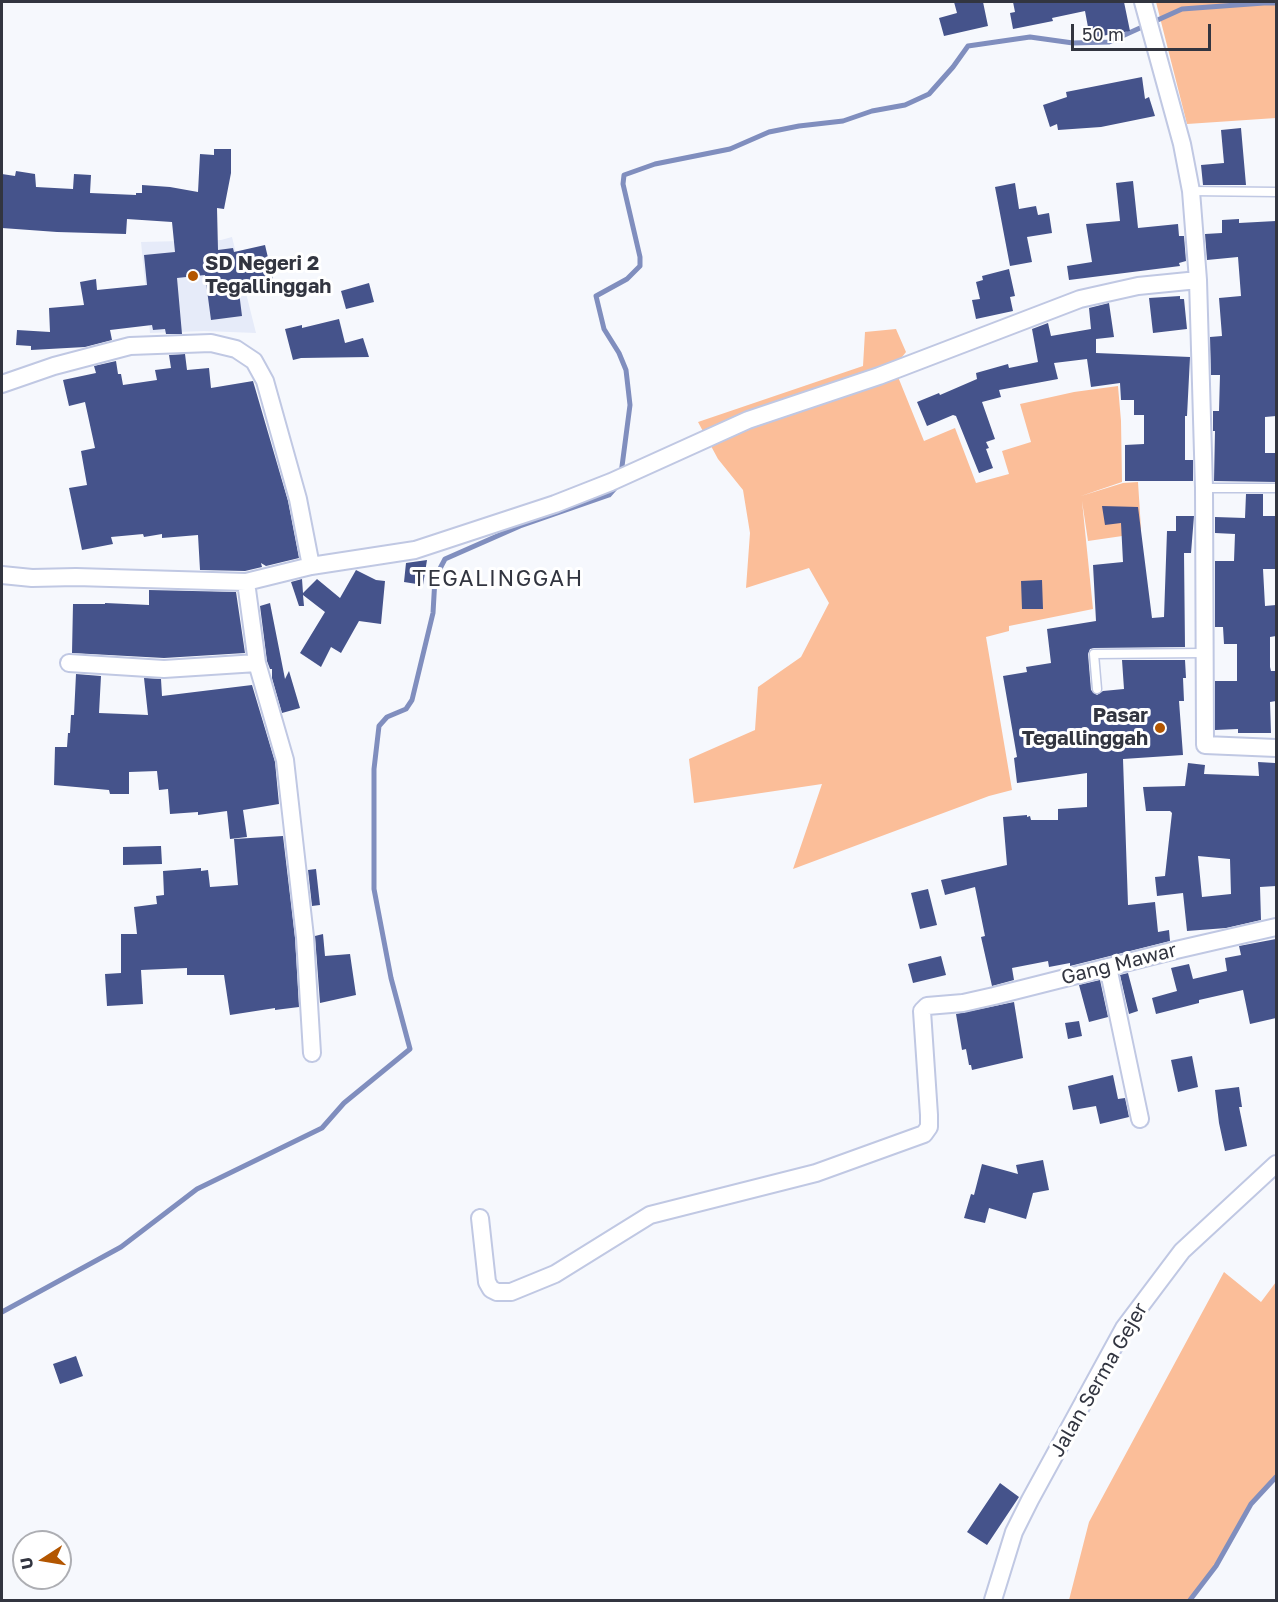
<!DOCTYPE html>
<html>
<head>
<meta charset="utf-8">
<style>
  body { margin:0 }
  #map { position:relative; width:1278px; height:1602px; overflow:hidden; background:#f6f8fd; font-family:"Golos Text",sans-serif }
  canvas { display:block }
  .frame { position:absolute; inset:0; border:3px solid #323540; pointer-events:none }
  .north { position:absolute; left:12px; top:1530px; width:60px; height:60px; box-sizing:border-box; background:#fff; border:2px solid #adaeb3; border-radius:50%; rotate:258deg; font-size:16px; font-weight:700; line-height:24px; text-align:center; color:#323540 }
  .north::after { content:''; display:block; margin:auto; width:21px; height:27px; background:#b35600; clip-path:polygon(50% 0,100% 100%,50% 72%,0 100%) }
  .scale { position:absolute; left:1071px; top:24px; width:140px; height:27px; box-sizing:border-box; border:3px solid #323540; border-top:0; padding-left:8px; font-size:18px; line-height:21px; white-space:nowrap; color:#323540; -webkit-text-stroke:4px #fff; paint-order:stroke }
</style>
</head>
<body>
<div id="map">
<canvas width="1278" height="1602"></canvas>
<div class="frame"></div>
<div class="north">U</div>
<div class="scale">50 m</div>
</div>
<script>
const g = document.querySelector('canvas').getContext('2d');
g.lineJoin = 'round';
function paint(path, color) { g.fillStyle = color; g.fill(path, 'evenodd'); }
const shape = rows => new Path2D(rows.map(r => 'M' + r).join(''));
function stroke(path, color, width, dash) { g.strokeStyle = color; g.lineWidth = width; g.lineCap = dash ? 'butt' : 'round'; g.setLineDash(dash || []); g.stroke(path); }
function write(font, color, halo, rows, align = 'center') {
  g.font = font + ' "Golos Text",sans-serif'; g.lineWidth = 6; g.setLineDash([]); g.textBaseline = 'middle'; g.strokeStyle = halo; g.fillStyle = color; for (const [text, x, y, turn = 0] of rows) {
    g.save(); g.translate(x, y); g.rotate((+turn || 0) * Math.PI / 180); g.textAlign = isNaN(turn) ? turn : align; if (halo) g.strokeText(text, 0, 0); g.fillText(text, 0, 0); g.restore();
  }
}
paint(shape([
  [232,237,256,333,204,331,150,333,141,242,221,240]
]), '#e6ebf9');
paint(shape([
  [1156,2,1276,2,1276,118,1187,124],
  [896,329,906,352,894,367,924,441,955,428,976,483,1009,474,1002,451,1031,442,1020,404,1074,392,1118,386,1121,421,1122,482,1081,496,1123,483,1138,482,1141,529,1136,534,1088,541,1082,501,1093,609,1009,626,1009,631,986,637,1012,790,989,796,793,869,822,784,694,803,689,759,755,730,758,687,801,657,829,603,809,568,746,588,750,533,743,490,718,459,698,422,863,366,865,332],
  [1224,1272,1261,1302,1276,1282,1276,1477,1251,1504,1216,1566,1190,1600,1069,1600,1089,1522]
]), '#fbbe99');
stroke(shape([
  [621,474,630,405,626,370,619,353,604,329,596,296,627,279,640,266,640,257,623,184,624,175,655,164,730,149,769,132,799,126,843,121,872,111,905,105,929,94,953,67,968,46,1030,37,1073,43,1109,42,1182,9,1264,3,1276,3],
  [2,1312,121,1247,197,1189,322,1128,344,1103,410,1049,391,978,374,889,374,769,379,726,387,717,406,709,412,700,433,613,435,578,445,559,520,526,609,495,617,486],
  [1190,1600,1216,1566,1251,1504,1276,1477]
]), '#808ebe', 5);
paint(shape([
  [954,2,983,2,988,26,944,36,939,18,957,13],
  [1013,2,1124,2,1130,31,1090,38,1085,11,1052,18,1053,21,1013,29,1010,13,1015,12],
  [1142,77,1145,99,1149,97,1155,116,1101,127,1058,130,1057,124,1050,127,1043,105,1067,97,1066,92],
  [1241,128,1246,185,1203,185,1201,165,1224,163,1221,130],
  [214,149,231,149,231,173,224,209,217,208,218,250,233,248,234,252,265,245,274,283,239,292,242,316,211,320,205,275,177,278,182,334,166,334,165,329,153,330,152,325,110,330,112,340,85,347,31,350,31,346,16,345,17,330,50,332,49,308,84,305,80,282,96,279,97,290,147,285,144,255,175,252,172,222,127,219,126,234,57,232,2,228,2,174,15,176,16,171,35,174,36,187,73,189,74,174,91,175,90,193,136,195,136,193,142,193,142,185,170,187,198,192,200,154,214,155],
  [1133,181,1138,228,1178,224,1179,236,1184,236,1186,261,1179,263,1180,266,1069,280,1067,266,1092,262,1086,224,1120,221,1116,183],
  [1015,183,1019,209,1036,206,1038,215,1049,213,1052,233,1027,237,1032,262,1010,266,995,187],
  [1239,219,1239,223,1276,221,1276,416,1265,417,1265,453,1276,453,1276,482,1214,481,1215,431,1213,431,1213,411,1219,411,1220,375,1211,375,1210,337,1222,336,1219,298,1241,296,1238,257,1207,260,1205,234,1222,233,1222,220],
  [1009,269,1015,296,1010,297,1013,311,976,319,972,300,980,299,976,282,983,280,982,276],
  [369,283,374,302,346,309,341,291],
  [1180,296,1180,299,1184,299,1187,329,1153,333,1149,298],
  [1109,303,1114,337,1096,339,1096,353,1190,357,1187,416,1185,416,1185,460,1193,460,1193,481,1125,481,1125,445,1144,444,1144,415,1134,415,1134,400,1121,400,1120,383,1091,387,1087,359,1054,363,1058,379,999,390,1001,397,982,402,995,439,986,442,989,448,986,449,993,468,979,473,956,416,953,415,927,426,917,402,939,393,940,395,977,379,976,373,1008,364,1009,368,1038,362,1032,329,1048,323,1051,336,1091,329,1089,308],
  [339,319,345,343,363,338,369,357,301,358,293,360,285,329,302,325,302,328],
  [185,354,187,370,209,368,211,388,253,381,288,501,299,558,266,566,261,563,262,567,245,571,200,570,198,535,162,538,162,534,144,537,143,534,111,537,113,544,82,550,69,488,87,485,81,451,95,448,85,402,69,406,63,380,96,373,94,366,116,361,118,374,121,374,123,385,157,380,155,370,171,368,169,355],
  [1246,494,1263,494,1263,516,1276,516,1276,569,1263,569,1265,606,1276,605,1276,636,1270,637,1270,667,1271,671,1276,671,1276,701,1270,702,1271,733,1238,733,1238,729,1215,730,1215,681,1237,681,1237,644,1224,644,1223,627,1215,627,1215,561,1234,561,1235,534,1215,533,1215,517,1245,518],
  [1102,506,1138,507,1152,618,1164,617,1167,531,1176,531,1176,516,1194,516,1191,553,1184,553,1185,647,1094,648,1090,649,1088,654,1091,690,1097,695,1103,691,1124,689,1122,660,1185,660,1186,678,1183,678,1184,701,1179,701,1183,755,1123,759,1128,905,1155,902,1158,932,1169,930,1170,941,1070,966,1070,963,1049,967,1048,961,1012,968,1014,980,992,986,981,937,985,936,975,887,945,895,941,880,1007,865,1003,817,1027,815,1027,817,1030,816,1031,820,1058,820,1058,809,1087,807,1087,773,1017,783,1014,758,1017,757,1003,676,1027,672,1026,667,1051,663,1047,629,1096,621,1093,565,1123,562,1121,523,1105,525],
  [427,560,423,585,404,582,406,563],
  [356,570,376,580,385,581,381,624,359,621,341,653,331,647,321,667,300,653,325,612,303,595,304,606,299,606,291,582,302,579,303,593,317,579,340,598],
  [1042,580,1043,609,1022,609,1021,581],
  [149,590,236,592,245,653,164,658,72,653,73,604,105,604,105,603,149,605],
  [270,603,285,679,289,671,300,708,282,713,272,678,272,669,270,669,267,661,260,606],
  [76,674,101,676,99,713,148,715,144,678,161,679,162,696,252,685,275,762,279,804,243,810,247,837,230,839,227,811,198,815,198,812,170,814,168,789,159,790,157,771,129,772,129,794,110,794,109,790,54,785,55,747,67,747,68,733,70,733,71,715,74,715],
  [1258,762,1275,763,1276,886,1260,887,1261,920,1226,928,1187,931,1183,893,1157,896,1155,877,1165,876,1172,813,1170,811,1146,811,1143,787,1185,786,1188,763,1205,765,1204,774,1259,776],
  [1198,856,1230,859,1231,894,1202,897],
  [283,836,295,938,299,1007,275,1010,275,1008,230,1015,224,975,187,975,187,968,141,970,143,1004,107,1006,105,974,121,973,121,934,137,934,134,907,157,904,156,896,164,895,163,871,201,868,201,871,208,870,210,887,238,885,234,839],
  [159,846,161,846,162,864,123,865,123,847],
  [316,869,320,905,312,906,308,870],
  [928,889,937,925,920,929,911,893],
  [323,934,325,956,350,954,356,995,320,1003,315,936],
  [1276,939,1276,1018,1250,1024,1243,990,1199,1000,1199,1003,1156,1014,1152,998,1177,991,1171,968,1189,964,1193,979,1227,971,1225,958,1241,955,1239,946],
  [941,956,946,975,913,983,908,964],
  [1128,973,1138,1011,1129,1014,1120,975],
  [1100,980,1108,1017,1089,1022,1079,985],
  [1014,1002,1023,1058,972,1070,971,1065,969,1065,966,1049,962,1050,956,1014],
  [1079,1021,1082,1036,1068,1039,1065,1023],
  [1192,1056,1198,1087,1178,1092,1171,1060],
  [1113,1075,1118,1099,1125,1098,1129,1117,1100,1124,1096,1106,1073,1110,1068,1086],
  [1239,1087,1242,1107,1239,1107,1247,1146,1225,1151,1219,1123,1215,1090],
  [1043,1160,1049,1190,1033,1193,1026,1219,989,1208,985,1223,964,1218,971,1194,974,1195,982,1164,1018,1174,1016,1165],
  [76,1356,83,1376,60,1384,53,1364],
  [1000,1483,1019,1497,987,1545,967,1532]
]), '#45538b');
const service = shape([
  [1191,191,1276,192],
  [1204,488,1276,488],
  [1097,689,1094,654,1203,653]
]);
const minor = shape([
  [1143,2,1182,144,1191,191,1198,280,1204,488,1205,745,1276,748],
  [2,384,54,366,130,346,211,343,236,349,254,361,265,381,298,499,311,566,415,550,555,504,611,482,748,420,879,376,1080,299,1138,286,1198,280],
  [311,566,246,582,257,663,285,760,305,937,312,1053],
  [2,575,32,578,76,577,246,582],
  [69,663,164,669,257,663],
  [1108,967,1140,1119],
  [480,1218,487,1282,491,1289,497,1292,511,1292,555,1274,650,1215,816,1173,924,1134,929,1127,929,1115,922,1011,927,1006,963,1003,994,996,1176,950,1276,927],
  [993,1600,1014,1532,1030,1500,1124,1328,1182,1251,1276,1164]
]);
stroke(service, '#c0c8e3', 11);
stroke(minor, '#c0c8e3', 20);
stroke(service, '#fff', 8);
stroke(minor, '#fff', 16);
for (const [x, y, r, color] of [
  [193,276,6,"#b35600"],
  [1160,728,6,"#b35600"]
]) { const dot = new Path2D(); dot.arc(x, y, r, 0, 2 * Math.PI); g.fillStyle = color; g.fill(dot); stroke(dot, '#fff', 2); }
write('bold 20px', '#323540', '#fff', [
  ["SD Negeri 2",205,264],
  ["Tegallinggah",205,287],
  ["Pasar",1148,716,"right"],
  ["Tegallinggah",1148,739,"right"]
], 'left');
write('20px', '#323540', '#fff', [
  ["Gang Mawar",1119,964,-14],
  ["Jalan Serma Gejer",1099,1380,-60]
]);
g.letterSpacing = '1.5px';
write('22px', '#323540', '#fff', [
  ["TEGALINGGAH",498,579]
]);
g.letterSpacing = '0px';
</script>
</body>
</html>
